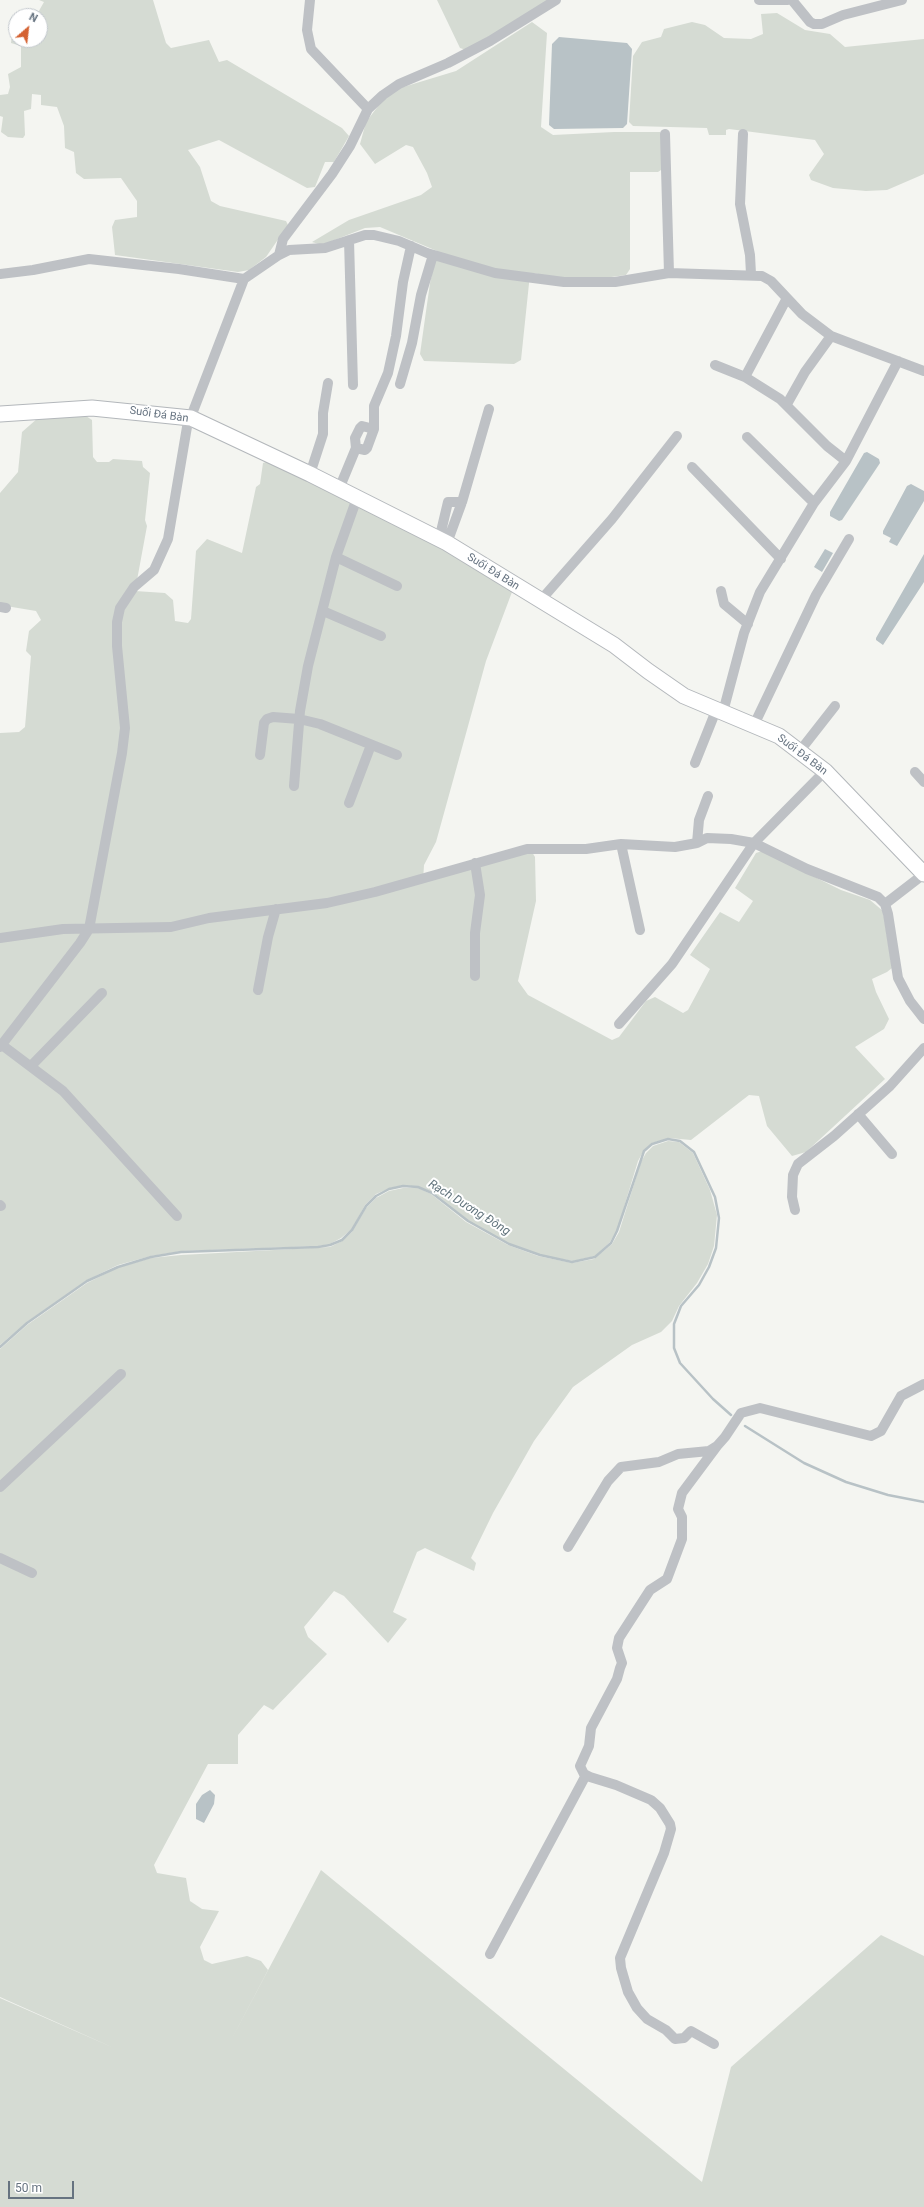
<!DOCTYPE html>
<html>
<head>
<meta charset="utf-8">
<style>
  body { margin:0 }
  #map { position:relative; width:924px; height:2207px; overflow:hidden; background:#f4f5f1; font-family:Roboto,sans-serif }
  canvas { display:block }
  .north { position:absolute; left:8px; top:8px; width:40px; height:40px; box-sizing:border-box; background:#fff; border:1px solid #c2c7cc; border-radius:50%; rotate:28deg; font-size:11px; font-weight:700; line-height:16px; text-align:center; color:#667380 }
  .north::after { content:''; display:block; margin:auto; width:14px; height:18px; background:#d46232; clip-path:polygon(50% 0,100% 100%,50% 72%,0 100%) }
  .scale { position:absolute; left:8px; top:2181px; width:66px; height:18px; box-sizing:border-box; border:2px solid #667380; border-top:0; padding-left:5px; font-size:12px; line-height:14px; white-space:nowrap; color:#667380; -webkit-text-stroke:3px #fff; paint-order:stroke }
</style>
</head>
<body>
<div id="map">
<canvas width="924" height="2207"></canvas>
<div class="north">N</div>
<div class="scale">50 m</div>
</div>
<script>
const g = document.querySelector('canvas').getContext('2d');
g.lineJoin = 'round';
function paint(path, color) { g.fillStyle = color; g.fill(path, 'evenodd'); }
const shape = rows => new Path2D(rows.map(r => 'M' + r).join(''));
function stroke(path, color, width, dash) { g.strokeStyle = color; g.lineWidth = width; g.lineCap = dash ? 'butt' : 'round'; g.setLineDash(dash || []); g.stroke(path); }
function write(font, color, halo, rows, align = 'center') {
  g.font = font + ' Roboto,sans-serif'; g.lineWidth = 4; g.setLineDash([]); g.textBaseline = 'middle'; g.strokeStyle = halo; g.fillStyle = color; for (const [text, x, y, turn = 0] of rows) {
    g.save(); g.translate(x, y); g.rotate((+turn || 0) * Math.PI / 180); g.textAlign = isNaN(turn) ? turn : align; if (halo) g.strokeText(text, 0, 0); g.fillText(text, 0, 0); g.restore();
  }
}
paint(shape([
  [39,0,153,0,166,43,171,48,209,40,219,62,227,60,342,128,349,136,334,162,325,162,315,187,307,188,219,140,188,150,200,167,211,201,220,206,286,221,288,225,266,257,249,270,238,272,115,255,112,227,115,220,137,217,137,201,121,178,84,179,76,173,74,152,65,148,64,126,57,107,41,105,41,95,32,94,31,109,24,111,25,135,23,138,8,137,1,132,3,117,0,116,0,95,8,94,10,87,8,74,21,67,21,46,11,43,13,22,16,22,16,40,40,40,40,16,36,16,44,2],
  [437,0,550,0,466,50,460,48],
  [777,13,805,30,830,34,845,47,924,39,924,174,887,190,866,191,833,188,811,180,809,175,824,154,815,140,729,129,726,130,726,135,709,135,707,128,633,126,629,122,633,56,642,42,661,37,664,29,692,22,705,25,724,38,751,39,763,34,761,14],
  [532,22,547,33,541,127,553,135,614,132,660,132,662,139,661,170,658,172,630,172,630,269,626,275,604,278,576,279,547,276,534,273,530,274,521,360,514,364,424,361,420,354,430,283,437,251,380,227,365,228,322,245,312,242,349,220,421,195,432,187,427,173,413,147,406,145,375,164,360,144,366,122,382,101,400,88,456,71],
  [86,416,92,420,93,457,97,462,109,462,113,459,142,461,143,467,150,473,145,520,147,526,135,591,165,593,173,600,175,621,188,623,191,619,196,551,207,539,242,553,256,487,260,484,263,463,272,460,420,537,500,582,512,592,486,661,436,842,424,865,423,881,532,852,535,857,536,901,518,981,528,995,612,1040,619,1037,646,1001,655,997,683,1013,688,1010,710,969,690,955,720,912,739,922,753,901,735,888,756,853,762,851,841,890,870,900,883,911,892,968,887,972,872,979,876,992,889,1019,884,1029,855,1047,885,1079,806,1152,792,1156,767,1126,759,1096,749,1095,691,1140,669,1138,652,1143,644,1150,638,1161,617,1230,610,1242,595,1256,573,1261,540,1255,509,1244,469,1221,433,1192,419,1187,404,1185,390,1188,376,1194,365,1205,352,1229,341,1238,330,1244,318,1246,182,1251,151,1256,118,1265,87,1280,27,1322,0,1345,0,733,19,732,25,727,31,656,26,651,29,631,41,620,36,611,0,605,0,493,18,472,22,432,38,418],
  [668,1141,679,1142,693,1153,710,1190,717,1215,714,1246,708,1264,697,1283,679,1306,672,1321,661,1332,632,1345,573,1387,534,1441,493,1513,471,1558,476,1563,474,1571,425,1548,417,1552,393,1612,407,1619,388,1643,344,1596,334,1591,304,1627,308,1637,327,1654,273,1710,264,1705,238,1735,238,1764,208,1764,154,1865,157,1873,186,1878,190,1901,202,1909,219,1911,200,1947,204,1960,212,1964,247,1956,261,1961,268,1970,228,2046,321,1870,702,2182,731,2067,881,1935,924,1956,924,2207,0,2207,0,1998,114,2048,0,1997,0,1349,27,1325,87,1283,117,1268,151,1258,181,1255,330,1247,342,1241,352,1232,366,1208,376,1198,389,1191,403,1188,418,1188,431,1194,466,1222,508,1245,538,1256,572,1263,594,1259,612,1244,619,1232,641,1162,646,1153,653,1146]
]), '#d5dbd3');
paint(shape([
  [559,37,627,43,632,49,627,124,623,128,554,129,549,125,552,44],
  [867,452,879,459,880,463,842,520,839,521,830,516,830,512,864,453],
  [911,484,924,491,924,501,897,546,889,542,891,538,883,534,883,531,907,486],
  [825,549,833,553,822,572,814,567],
  [924,554,924,582,883,645,876,640,876,638],
  [210,1790,215,1795,214,1804,204,1823,196,1819,196,1804,202,1795]
]), '#b8c2c6');
stroke(shape([
  [0,1347,27,1323,87,1281,118,1267,151,1257,181,1252,318,1247,330,1245,342,1240,352,1230,366,1206,376,1196,389,1189,403,1186,418,1187,432,1193,468,1221,509,1244,540,1255,572,1262,595,1257,611,1243,617,1231,644,1151,652,1144,668,1139,680,1141,694,1152,715,1197,719,1218,716,1248,709,1267,699,1285,681,1306,674,1324,674,1348,680,1363,713,1399,731,1415],
  [745,1426,804,1463,846,1482,888,1495,924,1502]
]), '#b8c2c6', 2.5);
const secondary = shape([
  [0,414,92,408,191,418,310,474,447,543,614,645,648,671,684,696,779,736,825,771,924,874]
]);
stroke(secondary, '#b3b7bb', 17);
stroke(shape([
  [310,0,307,30,311,49,368,109],
  [759,0,788,0],
  [792,0,810,22,814,24,822,24,843,15,902,0],
  [665,134,669,273],
  [743,134,740,204,750,255,751,274],
  [349,240,353,385],
  [279,255,289,250,325,248,365,235,374,235,399,241,427,253,495,273,564,282,615,282,669,273,762,276,771,281,802,314,831,336,924,371],
  [0,274,33,270,89,259,179,269,244,279],
  [715,365,745,377,780,399,827,446,846,461],
  [745,377,787,298],
  [400,384,412,343,421,295,433,255],
  [787,404,805,372,831,336],
  [747,437,814,503],
  [356,448,365,450,367,448,374,429,374,406,388,373,396,336,403,282,411,246],
  [692,467,781,559],
  [310,474,323,434,323,413,328,383],
  [339,489,356,448,355,438,360,428,362,426,374,429],
  [439,540,448,502,462,502],
  [447,543,462,502,489,409],
  [336,557,397,586],
  [721,591,724,604,748,624],
  [540,601,612,519,677,436],
  [0,607,6,608],
  [323,611,381,636],
  [723,712,744,633,760,592,814,503,846,461,898,361],
  [754,725,816,595,849,539],
  [799,752,835,706],
  [260,755,264,723,267,719,273,717,299,719,320,724,397,755],
  [695,763,717,708],
  [915,772,924,782],
  [294,786,300,711,308,666,336,557,357,498],
  [349,803,371,745],
  [697,843,699,820,708,796],
  [621,844,640,930],
  [475,863,480,895,475,933,475,976],
  [885,904,924,874],
  [0,938,63,929,171,927,209,918,327,903,375,892,527,849,586,849,621,844,675,847,697,843,707,838,731,839,754,843,807,869,878,897,885,904,888,914,898,978,910,1001,924,1019],
  [258,990,268,937,276,909],
  [619,1024,672,964,754,843,825,771],
  [2,1045,63,1091,177,1216],
  [0,1047,80,943,89,929,122,753,125,728,117,646,117,622,120,608,134,587,154,570,168,539,187,427,244,279,279,255,283,239,332,174,350,146,368,109,383,95,399,84,448,63,490,41,556,0],
  [31,1066,102,993],
  [858,1114,892,1154],
  [0,1205,1,1206],
  [795,1210,792,1197,793,1175,798,1164,834,1136,890,1086,924,1048],
  [0,1487,121,1374],
  [568,1547,608,1481,621,1467,659,1462,678,1454,709,1451,717,1446,725,1437,741,1413,760,1408,871,1436,881,1431,901,1396,924,1384],
  [0,1558,32,1573],
  [490,1954,586,1775],
  [714,2044,691,2031,684,2038,675,2039,666,2030,647,2019,637,2008,628,1992,621,1968,620,1958,664,1853,671,1829,670,1824,660,1808,651,1800,616,1785,590,1777,584,1774,580,1766,589,1746,591,1728,617,1679,620,1668,622,1663,617,1648,619,1638,650,1590,667,1579,682,1539,682,1517,678,1509,682,1493,717,1446]
]), '#bec1c5', 10);
stroke(secondary, '#fff', 15);
write('11px', '#667380', '#fff', [
  ["Suối Đá Bàn",159,415,8],
  ["Suối Đá Bàn",493,572,32],
  ["Suối Đá Bàn",802,755,37]
]);
write('italic 12px', '#62747d', '#fff', [
  ["Rạch Dương Đông",469,1208,32]
]);
</script>
</body>
</html>
